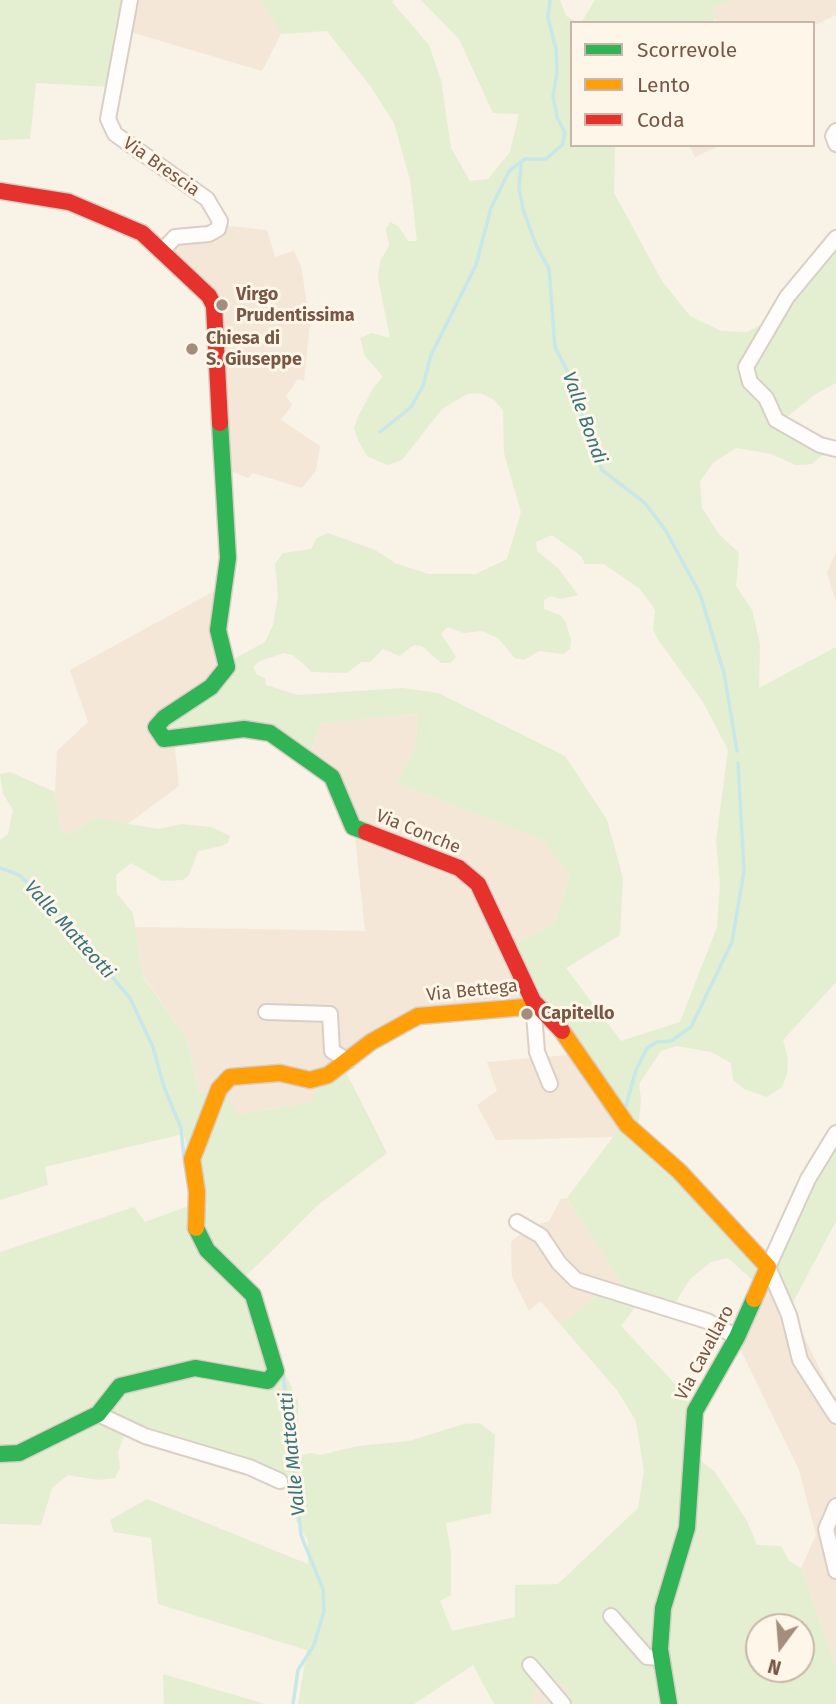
<!DOCTYPE html>
<html>
<head>
<meta charset="utf-8">
<style>
  body { margin:0 }
  #map { position:relative; width:836px; height:1704px; overflow:hidden; background:#f8f2e7; font-family:"Fira Sans",sans-serif }
  canvas { display:block }
  .legend { position:absolute; left:570px; top:21px; width:245px; height:126px; box-sizing:border-box; background:#fff6ea; border:2px solid #c9b6a8; margin:0; padding:9px 12px; list-style:none; font-size:21px; color:#785745 }
  .legend li { display:flex; align-items:center; gap:14px; height:35px }
  .legend b { width:35px; border:2px solid #c9b6a8 }
  .north { position:absolute; left:745px; top:1613px; width:70px; height:70px; box-sizing:border-box; background:#fff6ea; border:2px solid #c9b6a8; border-radius:50%; rotate:196deg; font-size:19px; font-weight:700; line-height:28px; text-align:center; color:#785745 }
  .north::after { content:''; display:block; margin:auto; width:24px; height:32px; background:#a58d7e; clip-path:polygon(50% 0,100% 100%,50% 72%,0 100%) }
</style>
</head>
<body>
<div id="map">
<canvas width="836" height="1704"></canvas>
<ul class="legend">
<li><b style="height:9px;background:#30b455"></b>Scorrevole</li>
<li><b style="height:9px;background:#ff9f0a"></b>Lento</li>
<li><b style="height:9px;background:#e5322d"></b>Coda</li>
</ul>
<div class="north">N</div>
</div>
<script>
const g = document.querySelector('canvas').getContext('2d');
g.lineJoin = 'round';
function paint(path, color) { g.fillStyle = color; g.fill(path, 'evenodd'); }
const shape = rows => new Path2D(rows.map(r => 'M' + r).join(''));
function stroke(path, color, width, dash) { g.strokeStyle = color; g.lineWidth = width; g.lineCap = dash ? 'butt' : 'round'; g.setLineDash(dash || []); g.stroke(path); }
function write(font, color, halo, rows, align = 'center') {
  g.font = font + ' "Fira Sans",sans-serif'; g.lineWidth = 6; g.setLineDash([]); g.textBaseline = 'middle'; g.strokeStyle = halo; g.fillStyle = color; for (const [text, x, y, turn = 0] of rows) {
    g.save(); g.translate(x, y); g.rotate((+turn || 0) * Math.PI / 180); g.textAlign = isNaN(turn) ? turn : align; if (halo) g.strokeText(text, 0, 0); g.fillText(text, 0, 0); g.restore();
  }
}
paint(shape([
  [138,0,260,0,281,34,262,71,124,30],
  [732,0,836,0,836,15,813,26,813,23,718,23,711,9],
  [689,145,721,145,695,157],
  [220,225,267,230,275,257,294,251,301,266,310,323,304,381,298,379,286,396,292,405,281,420,320,446,316,470,302,488,253,473,248,478,219,466,210,302,164,248],
  [836,552,836,602,827,573],
  [216,590,225,664,174,740,179,786,126,825,94,818,71,834,61,831,55,792,57,751,88,722,70,670],
  [418,714,415,749,397,783,541,839,570,875,555,922,540,933,507,945,532,1005,413,1022,374,1041,313,1102,238,1114,227,1098,198,1091,186,1037,143,976,135,927,365,931,354,828,336,792,308,759,321,723],
  [569,1055,622,1118,613,1137,496,1140,477,1105,497,1091,487,1062],
  [567,1198,624,1287,617,1295,600,1293,560,1324,540,1301,529,1311,512,1277,511,1242,529,1227,549,1221,561,1199],
  [760,1287,790,1308,836,1402,836,1667,801,1568,816,1535,799,1470,733,1334],
  [544,1672,567,1688,572,1704,530,1704]
]), '#f4e7d7');
paint(shape([
  [0,0,138,0,124,30,112,87,36,83,30,139,0,140],
  [260,0,394,0,392,2,429,45,441,80,451,148,470,181,488,179,510,152,519,114,493,113,459,39,421,0,560,0,566,16,579,23,572,23,572,145,615,145,614,193,662,281,690,316,721,331,747,332,772,319,836,234,836,383,814,395,786,418,829,449,812,464,796,465,771,454,736,448,714,462,700,481,702,508,719,534,739,553,736,586,752,610,760,644,759,688,836,647,836,982,783,1040,788,1059,787,1074,782,1087,767,1097,744,1089,733,1080,731,1063,711,1052,676,1046,661,1051,639,1084,641,1099,638,1133,763,1268,836,1130,836,1221,790,1308,760,1287,728,1258,711,1262,690,1279,674,1305,639,1302,621,1326,693,1403,693,1454,715,1472,747,1521,757,1545,781,1546,789,1561,801,1568,836,1667,836,1704,572,1704,567,1688,544,1672,530,1704,494,1704,473,1665,414,1704,298,1704,307,1650,158,1604,151,1538,114,1532,110,1520,147,1499,308,1564,308,1541,296,1520,300,1502,292,1489,291,1481,227,1453,126,1430,118,1452,120,1468,115,1478,98,1480,68,1475,52,1488,41,1525,0,1524,0,1252,134,1207,145,1222,197,1203,194,1167,183,1134,45,1167,48,1185,0,1200,0,840,8,834,13,810,3,794,0,774,10,772,55,792,61,831,71,834,94,818,158,829,182,824,211,827,230,836,228,843,221,846,198,851,189,875,183,880,162,881,131,863,116,875,117,894,133,913,143,977,186,1037,198,1091,227,1098,239,1114,313,1102,320,1079,344,1068,387,1153,318,1205,243,1279,298,1402,298,1456,310,1453,321,1455,358,1446,409,1441,464,1424,480,1423,495,1435,491,1513,446,1523,451,1552,451,1595,440,1601,452,1631,515,1617,515,1585,558,1584,638,1508,644,1471,636,1421,617,1390,560,1324,600,1293,617,1295,624,1287,567,1198,613,1137,622,1118,507,945,540,933,555,922,570,875,541,839,397,783,415,749,418,714,321,723,308,759,266,734,157,735,225,664,265,642,273,625,278,595,275,564,283,553,311,549,317,538,328,533,375,550,397,564,429,574,476,574,507,559,521,512,504,453,503,410,494,400,480,393,467,394,442,409,402,460,387,465,367,456,358,440,354,429,357,419,373,388,383,377,365,356,360,338,371,333,390,338,378,278,380,261,389,246,386,229,390,222,398,226,408,241,417,241,410,180,394,123,371,87,327,31,281,34],
  [552,535,581,556,585,564,604,564,640,589,655,610,653,629,657,638,703,702,728,750,716,841,720,884,717,927,680,1022,621,1041,566,968,620,935,623,878,607,820,565,756,438,693,403,688,298,695,266,685,265,678,257,675,253,667,260,661,284,653,293,655,312,672,347,673,361,662,370,662,383,649,399,656,414,645,422,646,441,663,450,663,456,657,441,634,447,627,464,633,482,631,498,638,515,658,524,660,539,651,563,654,570,649,571,640,566,623,560,615,544,609,544,600,551,596,561,599,578,595,558,568,537,551,536,542],
  [759,1627,801,1627,801,1669,759,1669],
  [595,0,732,0,711,9,716,19,709,23,581,23],
  [163,1674,265,1704,164,1704]
]), '#e3efd0');
stroke(shape([
  [521,165,519,188,523,209,536,245,549,269,555,347,576,388,586,433,602,470,645,503,666,531,700,594,724,673,737,751],
  [380,432,411,407,423,386,431,355,476,265,491,208,509,171,525,159,546,159,562,145,565,133,557,117,553,96,557,72,556,49,548,18,550,0],
  [0,868,19,875,51,905,130,998,153,1047,164,1087,181,1128,184,1158],
  [625,1109,636,1070,647,1048,657,1042,671,1041,691,1027,732,942,744,871,738,763],
  [283,1372,301,1535,323,1589,324,1611,314,1645,298,1670,293,1704]
]), '#c8e7e9', 3.5);
const street = shape([
  [130,0,108,119,115,134,207,199,220,221,218,229,209,234,175,237,163,250],
  [836,131,833,136,836,144],
  [836,238,787,297,746,367,750,382,766,398,776,420,820,445,836,449],
  [533,1001,537,1052,550,1084],
  [266,1012,330,1014,332,1051,348,1061],
  [836,1133,808,1179,768,1267,789,1315,800,1360,836,1416],
  [517,1222,541,1236,559,1263,576,1280,707,1321,737,1337],
  [98,1414,145,1436,249,1467,280,1481],
  [836,1506,826,1529,836,1571],
  [611,1616,647,1657,662,1658],
  [530,1665,563,1704]
]);
const fast = shape([
  [220,423,228,558,218,630,227,667,211,687,164,718,156,727,164,739,244,729,270,733,332,777,353,827,366,832],
  [0,1454,19,1453,98,1414,120,1386,195,1368,268,1381,276,1371,253,1295,207,1250,196,1228],
  [669,1704,660,1649,663,1608,687,1528,695,1411,737,1337,754,1299]
]);
const slow = shape([
  [562,1031,627,1125,679,1171,768,1267,754,1299],
  [196,1228,197,1192,192,1159,219,1089,230,1077,280,1073,310,1080,328,1075,371,1042,418,1016,525,1007,533,1001]
]);
const jam = shape([
  [0,191,69,202,142,233,209,296,214,306,220,423],
  [366,832,459,868,478,884,533,1001,562,1031]
]);
stroke(street, '#d9cfc6', 18);
stroke(fast, '#d8cdc3', 19);
stroke(slow, '#d8cdc3', 19);
stroke(jam, '#d8cdc3', 19);
stroke(street, '#fefdfb', 14);
stroke(fast, '#30b455', 16);
stroke(slow, '#ff9f0a', 16);
stroke(jam, '#e5322d', 16);
for (const [x, y, r, color] of [
  [222,305,7,"#a58d7e"],
  [192,349,7,"#a58d7e"],
  [527,1014,7,"#a58d7e"]
]) { const dot = new Path2D(); dot.arc(x, y, r, 0, 2 * Math.PI); g.fillStyle = color; g.fill(dot); stroke(dot, '#fff6ea', 2.5); }
write('18px', '#785745', '#fff6ea', [
  ["Via Brescia",161,167,35],
  ["Via Conche",418,832,22],
  ["Via Bettega",472,991,-6],
  ["Via Cavallaro",705,1353,-62]
]);
write('bold 18px', '#785745', '#fff6ea', [
  ["Virgo",236,295],
  ["Prudentissima",236,316],
  ["Chiesa di",206,339],
  ["S. Giuseppe",206,360],
  ["Capitello",541,1014]
], 'left');
write('italic 19px', '#377480', '#fff6ea', [
  ["Valle Bondi",584,418,70],
  ["Valle Matteotti",69,930,48],
  ["Valle Matteotti",293,1454,-96]
]);
</script>
</body>
</html>
